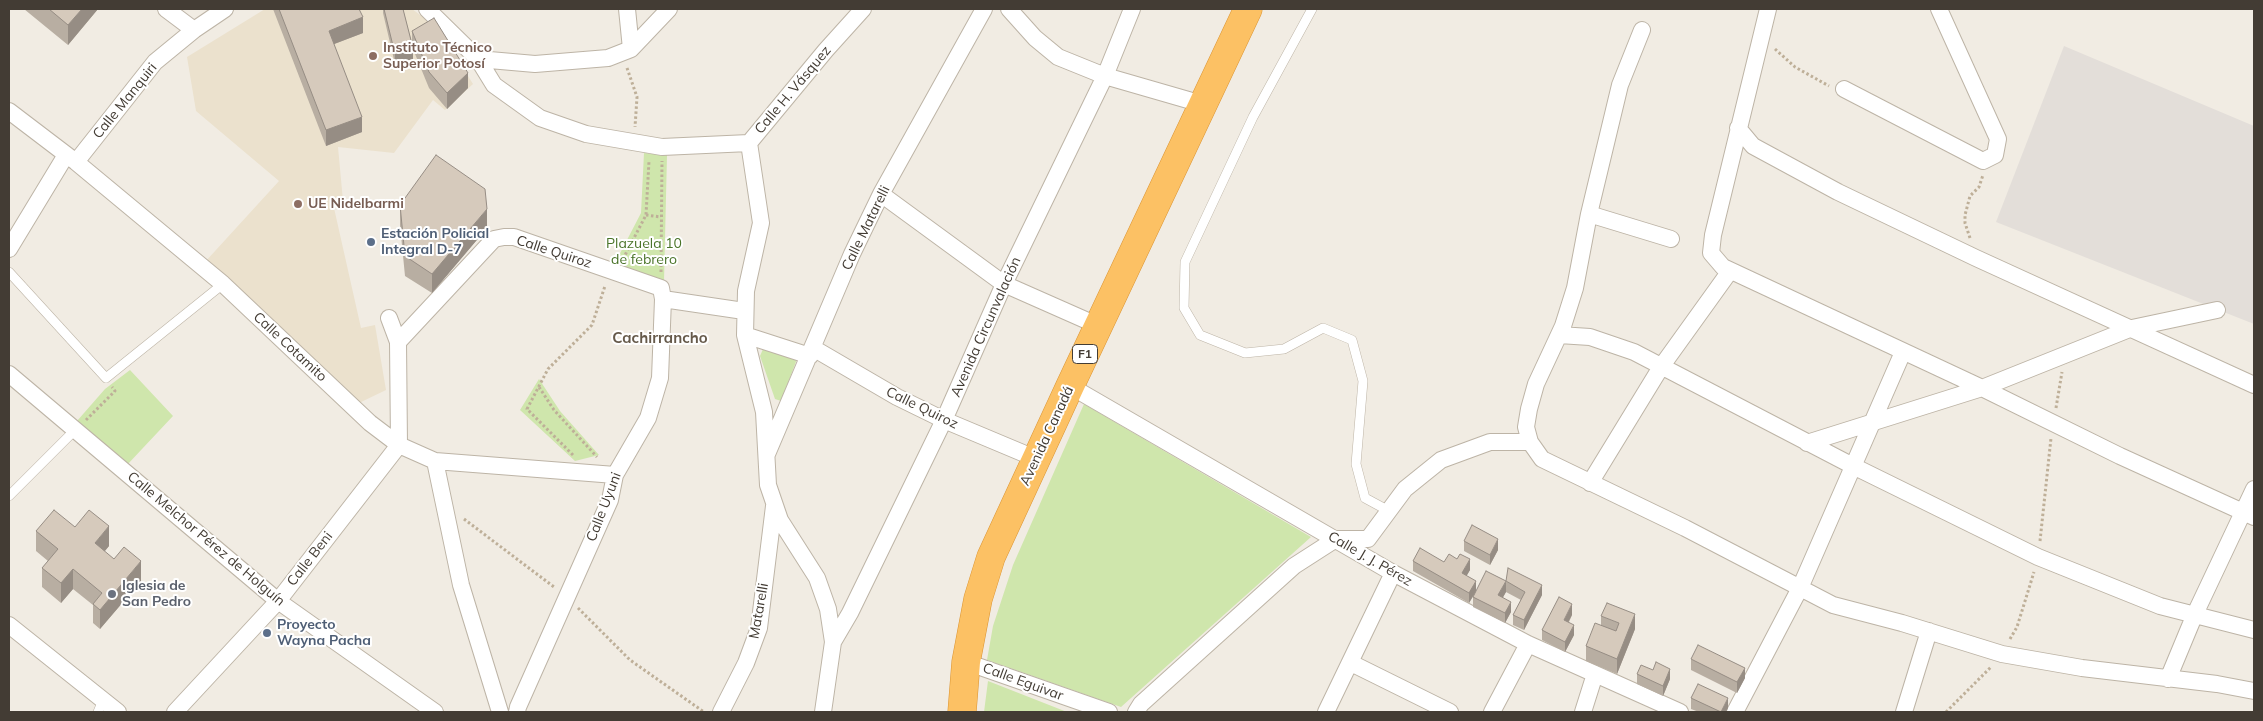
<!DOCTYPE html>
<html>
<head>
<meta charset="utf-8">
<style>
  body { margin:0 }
  #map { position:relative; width:2263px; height:721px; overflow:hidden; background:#f1ece3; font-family:Mulish,sans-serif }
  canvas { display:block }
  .frame { position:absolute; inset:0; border:10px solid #433c34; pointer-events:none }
</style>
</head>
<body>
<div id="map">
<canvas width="2263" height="721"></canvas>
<div class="frame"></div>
</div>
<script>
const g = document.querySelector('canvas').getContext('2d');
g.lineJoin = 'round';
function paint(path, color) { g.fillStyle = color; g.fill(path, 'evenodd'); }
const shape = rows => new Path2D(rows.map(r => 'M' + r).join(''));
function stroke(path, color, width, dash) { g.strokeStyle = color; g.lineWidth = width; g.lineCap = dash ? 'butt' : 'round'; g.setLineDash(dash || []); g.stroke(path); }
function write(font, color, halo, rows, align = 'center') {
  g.font = font + ' Mulish,sans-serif'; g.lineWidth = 4; g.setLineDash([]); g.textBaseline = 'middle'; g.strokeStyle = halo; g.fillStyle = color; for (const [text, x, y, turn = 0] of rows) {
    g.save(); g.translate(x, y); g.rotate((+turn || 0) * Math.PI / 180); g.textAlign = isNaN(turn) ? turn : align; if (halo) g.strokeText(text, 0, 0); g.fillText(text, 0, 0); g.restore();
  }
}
paint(shape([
  [2064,46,2254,126,2254,324,1996,222]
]), '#e3ded9');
paint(shape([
  [265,9,412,9,438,28,473,84,445,110,433,100,394,153,338,147,343,201,334,208,361,328,375,325,386,390,359,403,205,262,279,181,196,111,187,57]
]), '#ebe1cd');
paint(shape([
  [644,153,667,155,664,281,615,263,641,213],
  [763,349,797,359,781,401,775,399,760,356],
  [130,370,173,416,127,465,77,421,105,389],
  [539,379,560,411,599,455,575,461,520,410],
  [1084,404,1311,537,1121,707,987,660,993,626,1013,565],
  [988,681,1067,712,984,712]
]), '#cfe6ac');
const lane = shape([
  [1312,9,1253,117,1185,262,1184,308,1200,335,1245,353,1284,349,1323,328,1352,340,1363,381,1356,464,1365,498,1389,511],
  [9,272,106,378,223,284],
  [9,496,76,429],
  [98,712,103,700]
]);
const street = shape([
  [166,9,194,30],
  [427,9,478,59,494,85,540,118,586,134,662,147,749,143],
  [627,9,631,49],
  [1009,9,1035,38,1058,57,1105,76,1202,104],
  [1768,9,1713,235,1711,253,1723,267,1982,388,2120,456,2254,517],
  [1642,30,1620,85,1589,214,1575,288,1563,326,1536,384,1529,409,1526,427,1530,442,1542,459,1685,528,1833,605,1902,623,2002,654,2082,668,2217,684,2254,691],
  [478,59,535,64,608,58,631,49,669,9],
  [1844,89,1983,161,1995,155,1998,139,1939,9],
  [9,111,76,162,223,284,370,423,399,445,435,461,615,475],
  [1738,128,1753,146,1838,192,1976,258,2254,385],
  [76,162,155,62,194,30,225,9],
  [881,194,1004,284,1099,326],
  [1589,214,1671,239],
  [9,249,66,155],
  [663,299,744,311],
  [745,335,810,356],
  [1559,335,1590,337,1634,352,1853,466,2038,557,2160,606,2254,630],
  [398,342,494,239,504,237,514,237,661,288,663,299,660,378,648,418,615,475,610,500,518,707,517,712],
  [813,348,897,397,944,420,1037,459],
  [9,374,278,601,435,712],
  [1070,386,1393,573,1528,644,1680,712],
  [1807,443,1982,388,2132,328,2217,310],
  [767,454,852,254,881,194,984,9],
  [435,461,461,585,500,712],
  [1590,483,1661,367,1730,271],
  [9,625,118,712],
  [833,642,850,613,944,420,1004,284,1105,76,1132,9],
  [966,662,1109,712],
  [1351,663,1450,712],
  [2168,679,2195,614,2254,489],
  [175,712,278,601,399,445,398,342,389,318],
  [721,712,746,663,759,628,774,506],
  [823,712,833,642,828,609,817,578,780,520,768,485,764,412,745,335,746,291,761,223,749,143,826,50,863,9],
  [1136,712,1141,704,1294,566,1336,539,1368,539,1405,489,1441,460,1490,442,1530,442],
  [1326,712,1393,573],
  [1492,712,1528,644],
  [1583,712,1595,674],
  [1735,712,1800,588,1903,352],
  [1904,712,1929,631]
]);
const highway = shape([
  [962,712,966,662,978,599,991,557,1070,386,1248,9]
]);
stroke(lane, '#bdb4a6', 10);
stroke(street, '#bdb4a6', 18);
stroke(highway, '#db9534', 29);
stroke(shape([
  [1775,49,1795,67,1829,86],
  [627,68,637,97,635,127],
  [646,215,661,217],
  [1970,238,1965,223,1965,215,1970,196,1979,187,1983,175],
  [623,259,646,215,649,161],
  [661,272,662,161],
  [539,387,554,410,597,457],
  [2056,408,2062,372],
  [86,420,115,391,112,387],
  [573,455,527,409,548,369,592,325,605,286],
  [464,519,554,587],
  [2040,541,2051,438],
  [578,608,630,660,704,712],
  [2010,639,2017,627,2034,572],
  [1946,712,1991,667]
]), '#beaf98', 3, [2.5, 2.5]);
stroke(lane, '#fff', 9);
stroke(street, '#fff', 16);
stroke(highway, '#fcc164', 28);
paint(shape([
  [24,9,98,9,68,45],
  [273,9,359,9,363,33,334,44,362,132,326,146],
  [383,9,403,9,412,44,412,31,468,88,447,109,429,88,413,49,413,59,395,64,383,13],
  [400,205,487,228,432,293,405,276,400,225],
  [75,527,109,546,104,552,141,581,100,629,93,623,93,605,73,589,61,603,42,587,42,568,48,561,36,551,36,531],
  [1464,541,1498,550,1490,565,1464,551],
  [1413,561,1444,562,1470,570,1466,576,1476,591,1506,592,1503,597,1511,612,1505,623,1473,607,1473,597,1474,595,1469,603,1413,571],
  [1506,581,1542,595,1524,630,1513,625,1513,615,1521,600,1506,592],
  [1572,615,1569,622,1574,635,1565,652,1542,640,1542,630],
  [1601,616,1635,629,1617,674,1586,661,1586,646,1601,625],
  [1691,659,1745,678,1737,693,1691,670],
  [1637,674,1670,679,1663,696,1637,684],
  [1691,698,1728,708,1726,712,1699,712,1691,709]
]), '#b8aea2');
paint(shape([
  [82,9,98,9,68,45,68,25],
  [363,17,363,33,329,46,329,31],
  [413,48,413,59,395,64,395,54],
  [468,73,468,88,447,109,447,93],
  [362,117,362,132,326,146,326,130],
  [487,209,487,228,432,293,432,274],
  [109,526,109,546,95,563,95,543],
  [1498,539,1498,550,1490,565,1490,555],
  [1470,559,1470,570,1462,584,1462,573],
  [141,561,141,581,100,629,100,610],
  [73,569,73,589,61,603,61,583],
  [1476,581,1476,591,1469,603,1469,593],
  [1506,581,1506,592,1498,606,1498,595],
  [1542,585,1542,595,1524,630,1524,620],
  [1511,602,1511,612,1505,623,1505,613],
  [1572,604,1572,615,1564,630,1564,620],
  [1635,614,1635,629,1617,674,1617,659],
  [1574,625,1574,635,1565,652,1565,642],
  [1745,668,1745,678,1737,693,1737,682],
  [1670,669,1670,679,1663,696,1663,686],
  [1728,698,1728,708,1726,712,1721,712]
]), '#968d84');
const building = shape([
  [49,9,82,9,68,25,49,9],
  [279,9,359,9,363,17,329,31,362,117,326,130,279,9],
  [384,9,403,9,413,48,395,54,384,9],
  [434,18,468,73,447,93,429,72,412,31,434,18],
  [436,155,485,189,487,209,432,274,405,256,400,205,436,155],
  [54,510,75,527,89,510,109,526,95,543,114,559,124,547,141,561,100,610,93,604,102,593,73,569,61,583,42,568,58,549,36,531,54,510],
  [1472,525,1498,539,1490,555,1464,541,1472,525],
  [1420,548,1444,562,1449,554,1457,559,1460,554,1470,559,1462,573,1476,581,1469,593,1413,561,1420,548],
  [1508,568,1542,585,1524,620,1513,615,1525,592,1506,581,1508,568],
  [1486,571,1506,581,1498,595,1511,602,1505,613,1473,597,1486,571],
  [1559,597,1572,604,1564,620,1574,625,1565,642,1542,630,1559,597],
  [1607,603,1635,614,1617,659,1586,646,1595,623,1616,631,1619,623,1601,616,1607,603],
  [1698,645,1745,668,1737,682,1691,659,1698,645],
  [1656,662,1670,669,1663,686,1637,674,1641,665,1653,670,1656,662],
  [1698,684,1728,698,1721,712,1691,698,1698,684]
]);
paint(building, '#d6cabc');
stroke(building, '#968d84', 1);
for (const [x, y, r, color] of [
  [373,56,5,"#8d6e63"],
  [298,204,5,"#8d6e63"],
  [371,242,5,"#5c6f8a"],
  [112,594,5,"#6b7280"],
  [267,633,5,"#5c6f8a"]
]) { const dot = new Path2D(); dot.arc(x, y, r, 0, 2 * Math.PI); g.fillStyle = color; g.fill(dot); stroke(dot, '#fff', 2); }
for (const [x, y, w] of [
  [1085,354,25]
]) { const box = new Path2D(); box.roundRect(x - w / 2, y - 9.5, w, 19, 4); g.fillStyle = '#fff'; g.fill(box); stroke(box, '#433c34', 1); }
write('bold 12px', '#433c34', null, [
  ["F1",1085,354]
]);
write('bold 14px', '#785e54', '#fff', [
  ["Instituto Técnico",383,48],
  ["Superior Potosí",383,64],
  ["UE Nidelbarmi",308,204]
], 'left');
write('14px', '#433c34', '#fff', [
  ["Calle H. Vásquez",793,90,-50],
  ["Calle Manquiri",125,101,-51],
  ["Calle Matarelli",866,228,-64],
  ["Calle Quiroz",554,252,18],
  ["Avenida Circunvalación",986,327,-66],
  ["Calle Cotamito",290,347,43],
  ["Calle Quiroz",922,408,26],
  ["Avenida Canadá",1047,436,-65],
  ["Calle Uyuni",604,507,-69],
  ["Calle Melchor Pérez de Holguín",206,539,40],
  ["Calle Beni",310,559,-52],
  ["Calle J. J. Pérez",1370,559,30],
  ["Matarelli",759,611,-80],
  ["Calle Eguivar",1023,682,20]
]);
write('bold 14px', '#4e5e75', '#fff', [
  ["Estación Policial",381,234],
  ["Integral D-7",381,250],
  ["Proyecto",277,625],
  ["Wayna Pacha",277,641]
], 'left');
write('14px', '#497328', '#fff', [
  ["Plazuela 10",644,244],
  ["de febrero",644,260]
]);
write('bold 14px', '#5b616d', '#fff', [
  ["Iglesia de",122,586],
  ["San Pedro",122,602]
], 'left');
write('bold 15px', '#665a4b', '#fff', [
  ["Cachirrancho",660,338]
]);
</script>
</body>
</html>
